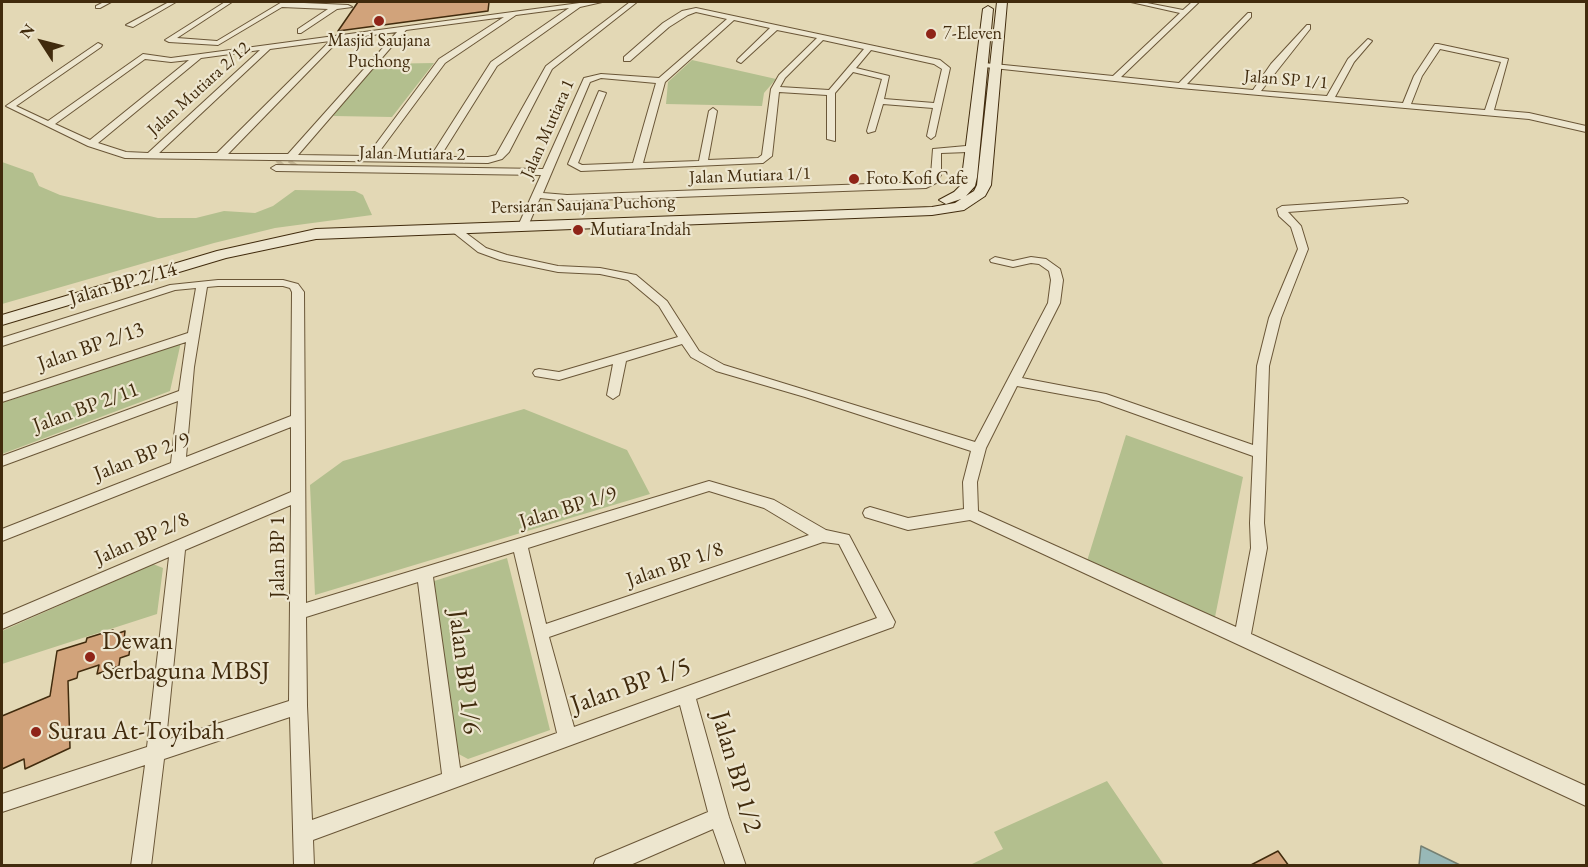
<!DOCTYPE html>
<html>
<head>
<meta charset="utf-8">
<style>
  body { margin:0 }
  #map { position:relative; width:1588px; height:867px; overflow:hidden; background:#e3d8b5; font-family:"EB Garamond",serif }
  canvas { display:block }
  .frame { position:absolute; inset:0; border:3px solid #412b0d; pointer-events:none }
  .north { position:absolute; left:12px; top:12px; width:60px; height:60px; -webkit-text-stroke:4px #ede6cf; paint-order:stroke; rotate:306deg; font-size:16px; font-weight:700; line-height:24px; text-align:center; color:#412b0d }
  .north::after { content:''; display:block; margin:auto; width:21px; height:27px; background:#412b0d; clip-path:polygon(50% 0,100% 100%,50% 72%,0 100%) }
</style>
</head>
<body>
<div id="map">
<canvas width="1588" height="867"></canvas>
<div class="frame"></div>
<div class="north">N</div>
</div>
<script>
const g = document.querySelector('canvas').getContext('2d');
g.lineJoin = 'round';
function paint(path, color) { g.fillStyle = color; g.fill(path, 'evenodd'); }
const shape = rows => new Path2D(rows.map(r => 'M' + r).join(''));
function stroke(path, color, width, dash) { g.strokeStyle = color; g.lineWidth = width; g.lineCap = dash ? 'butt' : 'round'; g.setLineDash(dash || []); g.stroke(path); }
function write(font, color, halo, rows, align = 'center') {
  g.font = font + ' "EB Garamond",serif'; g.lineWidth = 4.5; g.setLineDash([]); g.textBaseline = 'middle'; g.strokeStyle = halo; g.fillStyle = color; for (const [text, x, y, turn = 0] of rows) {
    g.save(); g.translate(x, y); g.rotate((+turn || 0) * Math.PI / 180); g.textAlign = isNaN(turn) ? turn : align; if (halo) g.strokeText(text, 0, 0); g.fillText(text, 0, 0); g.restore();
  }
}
paint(shape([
  [692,60,776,79,764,93,762,106,666,104,668,82],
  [434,63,392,117,333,116,376,64],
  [2,162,33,173,39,186,60,195,158,218,196,218,224,211,255,213,273,206,295,190,355,191,363,195,372,215,275,228,214,243,2,304],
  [181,342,170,391,2,454,2,403],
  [524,409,627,450,650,494,315,595,310,485,343,461],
  [1126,435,1243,477,1215,617,1087,561],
  [507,558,550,730,468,759,453,751,431,582],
  [153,564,163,568,157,614,2,664,2,631],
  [1107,781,1164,865,970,865,1003,849,994,832]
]), '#b3bf8e');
const water = shape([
  [1421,846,1460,865,1419,865,1421,846]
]);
paint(water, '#98b8b7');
stroke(water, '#758073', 1.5);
const building = shape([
  [358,2,489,2,488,11,338,31,358,2],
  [113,630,113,635,125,631,124,640,131,637,129,655,120,658,119,666,97,674,99,665,78,672,77,678,68,681,70,748,25,769,24,759,2,769,2,716,50,696,57,651,86,642,87,638,113,630],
  [1278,851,1289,866,1249,866,1278,851]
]);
paint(building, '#d1a37b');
stroke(building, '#412b0d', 1.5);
stroke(shape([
  [279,165,282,162],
  [292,165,294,162]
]), '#c3b593', 10, [10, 5]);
const street = shape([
  [104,2,111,2,100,8,96,8,96,6,104,2],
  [169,2,176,2,133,27,126,25,169,2],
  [225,2,232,2,177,38,217,41,282,2,348,5,352,7,337,9,301,33,298,33,298,29,328,9,282,7,218,45,169,42,165,40,225,2],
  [587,2,602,2,580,7,497,66,440,157,488,157,496,155,546,66,630,2,637,2,552,69,509,152,502,159,488,163,125,158,88,146,6,106,98,43,102,45,101,47,16,106,48,121,143,54,171,58,587,2],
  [569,8,491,62,431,156,376,156,445,63,516,15,569,8],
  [504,17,439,59,367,156,298,155,406,30,504,17],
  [397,32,288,154,228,154,340,39,397,32],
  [330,41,217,153,159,153,270,49,330,41],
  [260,50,148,153,126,152,98,143,201,58,260,50],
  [145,59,171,62,189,60,90,140,55,124,145,59],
  [1131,2,1142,2,1183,10,1192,2,1199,2,1121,77,1179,83,1248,13,1251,13,1251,17,1187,84,1253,90,1271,64,1307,25,1310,25,1310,29,1261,91,1327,96,1348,59,1368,39,1372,41,1354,62,1335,97,1403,103,1414,76,1435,44,1438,44,1508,59,1494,110,1529,113,1586,126,1586,132,1529,119,1180,88,984,67,980,65,984,63,1113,76,1180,13,1131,2],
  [1440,49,1501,62,1485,110,1411,104,1422,76,1440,49],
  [696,8,940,60,950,68,935,136,931,139,927,136,933,108,883,104,875,131,868,133,867,131,882,79,853,72,835,93,835,141,827,139,827,95,779,92,772,156,763,163,581,171,568,164,599,91,606,93,578,163,582,165,633,163,656,83,601,78,590,82,543,193,567,195,924,182,931,175,933,149,966,146,973,143,978,146,968,152,941,153,941,175,936,183,926,188,567,201,540,198,528,226,523,229,518,226,541,175,276,171,271,168,276,165,543,169,584,78,601,74,659,78,727,19,696,12,688,15,669,27,630,61,624,61,624,57,663,23,682,11,696,8],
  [734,20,770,28,738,59,737,61,741,63,777,30,817,38,779,75,771,89,762,155,758,158,708,160,717,111,713,108,709,111,699,161,643,163,665,82,734,20],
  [823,40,864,49,829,90,780,87,785,78,823,40],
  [871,50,934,64,942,69,934,103,884,99,889,76,856,68,871,50],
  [1403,198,1408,201,1407,203,1288,212,1301,226,1308,249,1281,318,1269,366,1264,523,1267,548,1251,634,1586,786,1586,806,970,520,908,530,865,517,863,513,865,509,870,507,908,518,964,509,963,482,971,451,805,397,716,371,691,357,682,344,626,361,619,395,613,399,607,395,613,364,559,380,535,376,533,373,535,370,539,369,559,372,678,337,659,306,628,280,600,274,558,272,500,260,478,252,449,229,450,227,458,227,486,248,507,255,558,266,600,268,636,275,667,301,699,351,724,365,975,442,1048,303,1051,280,1049,271,1039,264,1031,263,1013,267,991,262,990,260,995,257,1013,261,1031,257,1046,259,1060,269,1063,280,1060,303,1022,378,1106,394,1253,445,1257,366,1269,318,1298,249,1291,227,1279,216,1277,209,1282,206,1403,198],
  [1017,386,1099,401,1253,456,1250,523,1251,548,1236,627,978,511,977,482,986,448,1017,386],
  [218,280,283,280,298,284,304,292,306,603,709,481,774,500,826,530,849,535,895,622,893,627,696,699,729,817,746,866,726,866,713,829,628,866,593,866,596,859,708,812,680,705,313,840,314,866,294,866,290,717,164,759,151,866,131,866,145,765,2,812,2,794,147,747,169,557,2,629,2,615,291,492,291,427,2,541,2,529,171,463,178,401,2,466,2,456,179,391,186,342,2,402,2,394,188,333,196,288,175,290,2,346,2,338,170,285,218,280],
  [218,286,283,286,290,288,292,292,291,416,186,457,194,367,207,287,218,286],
  [709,491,764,508,809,535,546,624,528,548,709,491],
  [291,505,289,701,166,740,185,550,291,505],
  [823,542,839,544,877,618,574,727,549,637,823,542],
  [514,552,557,733,460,768,433,577,514,552],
  [418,582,442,774,312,820,307,706,306,617,418,582]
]);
const secondary = shape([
  [997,2,1007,2,991,185,985,196,964,210,932,215,316,239,226,258,2,325,2,315,217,251,316,229,932,207,955,203,961,199,946,204,939,200,954,192,961,185,983,9,988,6,993,9,977,177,975,186,966,196,974,191,977,185,997,2]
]);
stroke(street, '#6a5637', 2);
stroke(secondary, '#412b0d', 2);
paint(street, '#ede6cf');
paint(secondary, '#ede6cf');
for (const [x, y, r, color] of [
  [379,21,6,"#8f2418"],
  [931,34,6,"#8f2418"],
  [854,179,6,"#8f2418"],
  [578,230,6,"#8f2418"],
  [90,657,6,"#8f2418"],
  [36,732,6,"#8f2418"]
]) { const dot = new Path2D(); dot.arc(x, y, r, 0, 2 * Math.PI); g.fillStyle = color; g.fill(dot); stroke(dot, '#ede6cf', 2); }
write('18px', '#412b0d', '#ede6cf', [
  ["7-Eleven",943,34],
  ["Masjid Saujana",379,41,"center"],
  ["Puchong",379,62,"center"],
  ["Foto Kofi Cafe",866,179],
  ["Mutiara Indah",590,230]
], 'left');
write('18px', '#412b0d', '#ede6cf', [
  ["Jalan SP 1/1",1286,80,5],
  ["Jalan Mutiara 2/12",199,89,-42],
  ["Jalan Mutiara 1",548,129,-66],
  ["Jalan Mutiara 2",412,154,1],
  ["Jalan Mutiara 1/1",750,176,-2],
  ["Persiaran Saujana Puchong",583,205,-2]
]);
write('21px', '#412b0d', '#ede6cf', [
  ["Jalan BP 2/14",123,284,-16],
  ["Jalan BP 2/13",91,347,-19],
  ["Jalan BP 2/11",86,408,-20],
  ["Jalan BP 2/9",142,457,-21],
  ["Jalan BP 1/9",568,508,-17],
  ["Jalan BP 2/8",142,539,-24],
  ["Jalan BP 1",278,557,-90],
  ["Jalan BP 1/8",675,565,-19]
]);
write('26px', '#412b0d', '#ede6cf', [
  ["Dewan",102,642],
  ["Serbaguna MBSJ",102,672],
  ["Surau At-Toyibah",48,732]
], 'left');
write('26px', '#412b0d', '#ede6cf', [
  ["Jalan BP 1/6",464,672,83],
  ["Jalan BP 1/5",631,686,-19],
  ["Jalan BP 1/2",736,772,74]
]);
</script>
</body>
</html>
